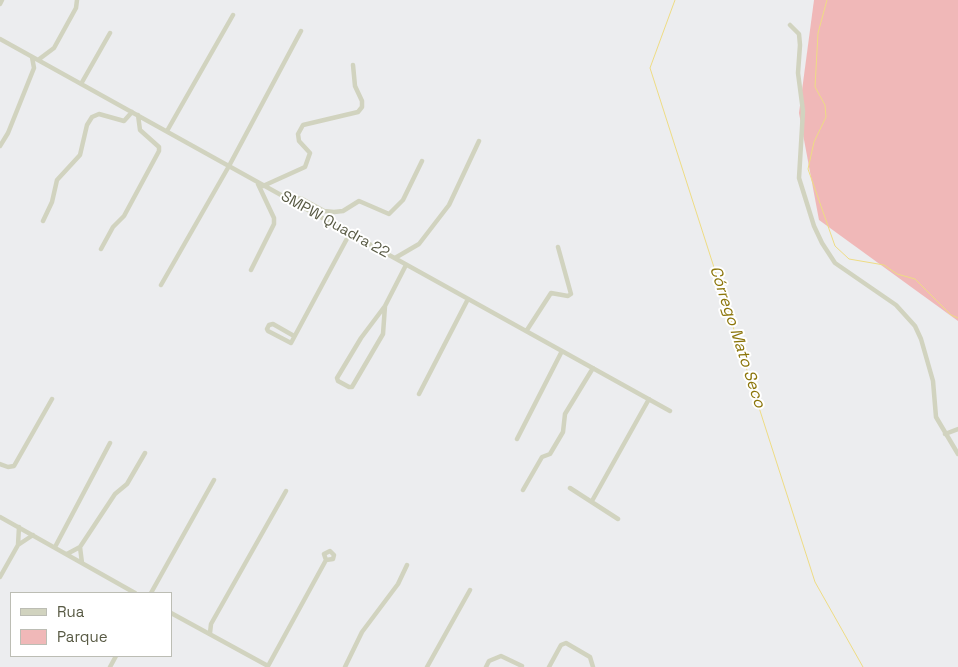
<!DOCTYPE html>
<html>
<head>
<meta charset="utf-8">
<style>
  body { margin:0 }
  #map { position:relative; width:958px; height:667px; overflow:hidden; background:#ecedef; font-family:"Space Grotesk",sans-serif }
  canvas { display:block }
  .legend { position:absolute; left:10px; top:592px; width:162px; height:65px; box-sizing:border-box; background:#fff; border:1px solid #bcbdb4; margin:0; padding:6px 9px; list-style:none; font-size:15px; color:#585a44 }
  .legend li { display:flex; align-items:center; gap:10px; height:25px }
  .legend b { width:25px; border:1px solid #bcbdb4 }
</style>
</head>
<body>
<div id="map">
<canvas width="958" height="667"></canvas>
<ul class="legend">
<li><b style="height:6px;background:#d1d3bf"></b>Rua</li>
<li><b style="height:14px;background:#f0b8b8"></b>Parque</li>
</ul>
</div>
<script>
const g = document.querySelector('canvas').getContext('2d');
g.lineJoin = 'round';
function paint(path, color) { g.fillStyle = color; g.fill(path, 'evenodd'); }
const shape = rows => new Path2D(rows.map(r => 'M' + r).join(''));
function stroke(path, color, width, dash) { g.strokeStyle = color; g.lineWidth = width; g.lineCap = dash ? 'butt' : 'round'; g.setLineDash(dash || []); g.stroke(path); }
function write(font, color, halo, rows, align = 'center') {
  g.font = font + ' "Space Grotesk",sans-serif'; g.lineWidth = 4; g.setLineDash([]); g.textBaseline = 'middle'; g.strokeStyle = halo; g.fillStyle = color; for (const [text, x, y, turn = 0] of rows) {
    g.save(); g.translate(x, y); g.rotate((+turn || 0) * Math.PI / 180); g.textAlign = isNaN(turn) ? turn : align; if (halo) g.strokeText(text, 0, 0); g.fillText(text, 0, 0); g.restore();
  }
}
paint(shape([
  [814,0,958,0,958,321,819,220,799,113]
]), '#f0b8b8');
stroke(shape([
  [675,0,650,68,815,582,863,667],
  [827,0,818,33,815,87,825,105,826,117,814,142,808,169,835,246,849,259,884,265,897,274,915,279,951,315,958,318]
]), '#eedc84', 1);
stroke(shape([
  [0,4,2,0],
  [790,25,799,34,800,45,798,73,803,111,799,178,814,226,822,243,835,263,896,305,915,326,921,339,933,381,936,417,958,454],
  [0,39,670,411],
  [38,60,54,48,76,8,77,0],
  [81,84,110,33],
  [167,131,233,15],
  [0,146,8,133,34,68,32,57],
  [263,186,305,167,310,153,299,141,298,134,303,125,358,112,362,107,362,101,355,86,353,65],
  [289,197,302,199,324,211,334,212,343,211,359,201,389,214,403,200,422,161],
  [43,221,52,202,57,180,80,155,87,125,92,117,99,114,124,121,132,112],
  [101,249,113,227,124,216,159,151,159,147,140,130,138,115],
  [395,258,419,244,449,205,479,141],
  [251,270,274,224,274,218,258,184],
  [161,285,229,166,301,31],
  [385,306,383,334,352,387,349,387,338,381,337,378,361,338,385,306,406,265],
  [527,330,551,293,568,296,571,294,558,247],
  [294,336,273,324,269,325,267,329,268,331,291,343,350,233],
  [419,394,468,299],
  [945,434,958,429],
  [517,439,562,351],
  [0,464,8,467,14,466,52,399],
  [570,488,618,519],
  [523,490,542,457,550,454,563,432,565,414,593,368],
  [592,501,649,399],
  [0,517,135,593],
  [18,545,33,535],
  [55,547,110,443],
  [80,547,82,563],
  [67,554,80,547,115,494,127,484,145,453],
  [0,577,18,545,19,527],
  [151,593,214,480],
  [171,613,268,666],
  [210,633,211,624,286,491],
  [268,666,326,560,324,554,330,551,334,555,333,559,326,560],
  [110,667,116,656],
  [345,667,362,632,398,584,407,565],
  [427,667,470,590],
  [486,667,489,661,501,656,522,666],
  [549,667,561,645,566,643,590,657,593,667]
]), '#d1d3bf', 4.5);
write('15px', '#585a44', '#fff', [
  ["SMPW Quadra 22",335,225,29]
]);
write('italic 16px', '#8b750a', '#fff', [
  ["Córrego Mato Seco",737,337,72]
]);
</script>
</body>
</html>
